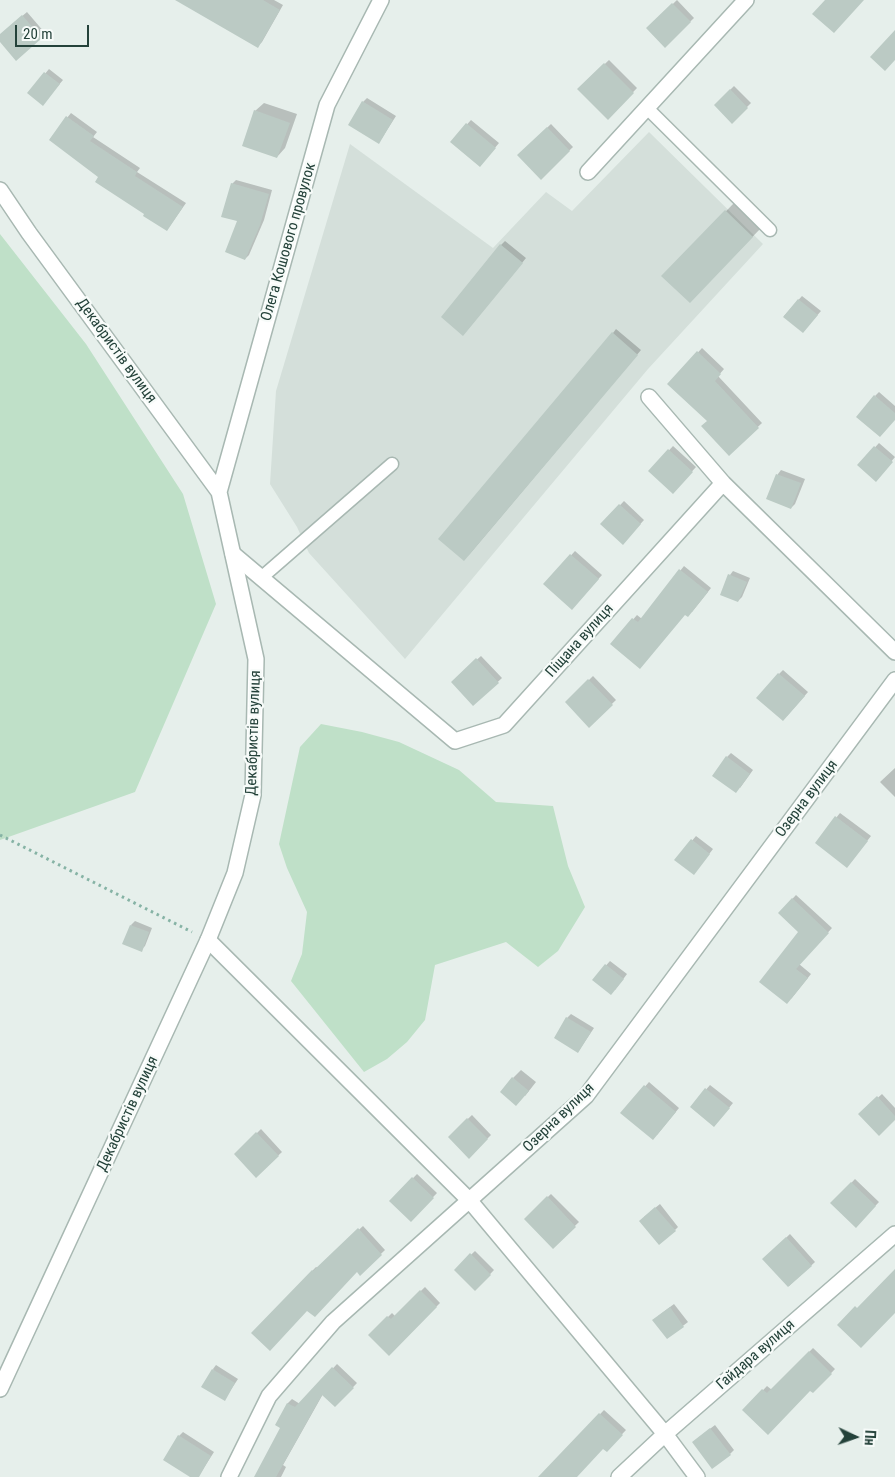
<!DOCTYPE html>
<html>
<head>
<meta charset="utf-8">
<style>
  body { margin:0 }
  #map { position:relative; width:895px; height:1477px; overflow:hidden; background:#e6efeb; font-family:"Roboto Condensed",sans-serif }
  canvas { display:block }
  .north { position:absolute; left:830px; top:1412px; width:50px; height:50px; -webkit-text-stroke:4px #f7fbf9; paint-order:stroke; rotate:93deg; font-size:14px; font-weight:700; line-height:20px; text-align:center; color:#24423a }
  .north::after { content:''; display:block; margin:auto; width:18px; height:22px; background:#24423a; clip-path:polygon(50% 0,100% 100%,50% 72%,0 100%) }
  .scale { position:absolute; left:15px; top:25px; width:74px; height:22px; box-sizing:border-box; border:2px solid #24423a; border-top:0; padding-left:6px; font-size:15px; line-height:18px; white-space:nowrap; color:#24423a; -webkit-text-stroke:4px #f7fbf9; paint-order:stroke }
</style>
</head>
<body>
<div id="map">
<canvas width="895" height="1477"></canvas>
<div class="north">Пн</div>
<div class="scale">20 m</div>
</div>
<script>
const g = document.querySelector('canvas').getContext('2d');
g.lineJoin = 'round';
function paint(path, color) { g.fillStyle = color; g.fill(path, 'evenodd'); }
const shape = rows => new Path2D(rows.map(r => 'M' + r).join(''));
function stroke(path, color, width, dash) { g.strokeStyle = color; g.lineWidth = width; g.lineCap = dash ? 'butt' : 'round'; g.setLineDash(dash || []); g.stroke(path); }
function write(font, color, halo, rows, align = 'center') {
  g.font = font + ' "Roboto Condensed",sans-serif'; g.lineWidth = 4.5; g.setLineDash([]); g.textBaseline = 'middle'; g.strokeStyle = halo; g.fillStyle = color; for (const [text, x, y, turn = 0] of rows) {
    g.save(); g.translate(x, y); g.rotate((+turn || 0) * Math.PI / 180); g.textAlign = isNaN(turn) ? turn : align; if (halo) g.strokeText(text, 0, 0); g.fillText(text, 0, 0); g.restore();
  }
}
paint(shape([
  [649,132,763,244,648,369,405,659,309,553,297,527,270,484,276,391,350,144,493,248,546,192,572,211]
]), '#d4dfda');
paint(shape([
  [0,234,86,344,183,494,216,604,135,792,0,840],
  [321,724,362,732,399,742,459,770,496,802,553,806,568,866,585,907,558,951,538,967,506,942,435,965,425,1020,407,1042,387,1059,364,1072,291,981,302,954,307,912,287,868,279,844,300,747]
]), '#bfe0c8');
paint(shape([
  [185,0,274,0,283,5,262,42,258,46],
  [677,0,694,18,665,46,648,28],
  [27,12,45,33,16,59,0,40,0,35],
  [609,60,637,88,608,118,579,89],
  [49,69,63,80,46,100,29,93],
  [734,86,751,103,732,122,715,105],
  [367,98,396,116,382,138,363,102],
  [264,103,297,114,285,148,277,157,255,111],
  [71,113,97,132,93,137,140,168,137,172,186,203,167,230,50,139],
  [471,120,499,143,483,162,451,142],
  [551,124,573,147,541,178,519,155],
  [236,180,272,190,264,220,249,255,245,259,232,184],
  [734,203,761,228,690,301,663,276],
  [505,241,526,258,467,330,501,245],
  [802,296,821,311,806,328,784,316],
  [616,329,641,350,468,556,613,333],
  [702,348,724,369,718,376,762,423,729,454,708,421,669,384],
  [879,392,895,406,895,419,875,396],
  [879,443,895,457,879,476,859,465],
  [673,446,696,467,673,492,650,471],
  [781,470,805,479,795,504,791,508,768,499,778,474],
  [624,501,644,520,623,543,602,524],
  [575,551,602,575,576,604,545,584],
  [684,566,711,588,692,612,685,613,612,644,637,615,642,619],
  [733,571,750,578,742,597,738,601,730,575],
  [481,656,502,678,473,705,452,682],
  [783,670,808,692,787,716,779,674],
  [593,676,616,700,589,726,567,702],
  [731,753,753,770,740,788,727,757],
  [895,768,895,797,880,782],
  [840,813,871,836,847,867,816,843],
  [696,836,713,849,697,870,676,860],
  [796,895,832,928,799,964,811,974,791,999,800,932,779,913],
  [135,921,152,928,145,946,141,950,131,925],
  [610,961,627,974,615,990,593,980],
  [571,1014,594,1028,578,1052,567,1018],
  [521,1070,536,1082,525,1096,513,1078],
  [649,1082,679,1108,657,1135,622,1113],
  [710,1085,733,1103,718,1121,692,1106],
  [882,1094,895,1108,895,1119,860,1114],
  [472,1115,491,1135,469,1157,449,1137],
  [261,1129,282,1152,256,1176,236,1154],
  [417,1174,437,1193,411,1220,391,1201],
  [855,1179,879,1202,856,1226,832,1203],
  [551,1194,579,1222,553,1247,525,1219],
  [660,1204,678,1227,675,1230,644,1217],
  [363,1226,385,1250,360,1274,357,1271,308,1309,253,1332,316,1267,318,1268],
  [790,1234,815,1262,789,1286,764,1259],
  [475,1251,494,1270,475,1290,455,1270],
  [425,1287,440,1303,389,1354,370,1335,392,1313,395,1316],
  [674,1304,688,1322,667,1338,658,1316],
  [813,1348,835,1369,813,1392,810,1389,744,1410,767,1386,772,1390],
  [337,1364,357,1383,335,1406,323,1394,283,1465,286,1467,281,1477,255,1477,282,1428,276,1425,288,1403,292,1399,300,1404],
  [216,1365,238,1379,224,1400,213,1369],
  [604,1410,626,1430,607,1450,603,1447,576,1477,540,1477],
  [715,1425,734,1450,730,1454,698,1438],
  [183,1432,214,1452,198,1477,192,1477,179,1436]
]), '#0003');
paint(shape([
  [175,0,263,0,280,10,258,48],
  [825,0,864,0,834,33,812,14],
  [672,3,691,22,665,48,646,28],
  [22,15,42,38,16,61,0,42,0,34],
  [895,30,895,60,885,71,870,57],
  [604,63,634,93,608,120,577,89],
  [44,72,60,84,43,106,27,93],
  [730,89,748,108,732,124,714,105],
  [362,101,393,120,379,144,348,125],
  [254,110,290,123,277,158,242,146],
  [66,116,94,136,90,141,137,172,135,176,183,207,167,231,143,216,144,214,95,182,98,177,49,140],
  [466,123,496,148,480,167,450,142],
  [547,127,570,151,541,180,517,155],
  [231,183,269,194,260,225,245,260,225,252,237,221,221,217],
  [725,210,753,237,690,303,661,276],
  [500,244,523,263,463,336,441,317],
  [798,299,818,315,803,333,783,317],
  [612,332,638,355,464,561,438,539],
  [697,351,721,374,715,381,759,428,729,456,701,426,707,421,667,384],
  [874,395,895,413,895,420,880,437,856,417],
  [874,446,893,462,876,482,857,465],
  [668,449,693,472,673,494,648,471],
  [776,474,801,483,791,509,766,499],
  [619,504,641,524,623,545,600,524],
  [570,554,599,579,572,610,543,584],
  [679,569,708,592,688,617,685,615,640,669,610,644,632,618,638,622],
  [728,574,747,582,738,602,720,595],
  [476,658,499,683,473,706,451,682],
  [778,673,805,696,783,721,756,698],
  [588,679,613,705,589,728,565,702],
  [726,756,750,774,736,793,712,776],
  [835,816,868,841,847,868,815,843],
  [691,839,710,854,694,875,674,860],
  [792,898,829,933,796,969,808,978,787,1004,759,982,798,932,778,913],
  [130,925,149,932,142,952,122,944],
  [605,964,624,979,611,995,592,980],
  [566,1017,591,1032,578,1053,554,1038],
  [512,1077,529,1091,516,1106,500,1092],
  [644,1085,676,1112,653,1140,620,1113],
  [705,1088,730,1108,714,1127,690,1107],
  [877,1096,895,1116,895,1120,879,1136,858,1114],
  [467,1118,488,1139,469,1159,448,1137],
  [256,1132,279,1156,256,1178,234,1154],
  [412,1177,434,1198,411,1222,389,1201],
  [851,1182,876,1206,856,1228,830,1203],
  [547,1196,576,1227,553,1249,524,1219],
  [655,1207,676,1231,659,1245,639,1221],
  [358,1228,382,1255,360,1276,357,1272,315,1317,307,1311,270,1351,251,1333,312,1270,313,1271],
  [786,1237,812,1266,788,1287,762,1259],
  [470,1253,491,1275,475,1291,454,1270],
  [895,1269,895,1313,861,1348,837,1325,855,1306,857,1308],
  [420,1290,437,1307,389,1356,368,1335,387,1316,391,1319],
  [670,1307,684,1327,667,1339,652,1320],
  [809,1351,832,1374,813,1393,810,1391,768,1435,742,1410,762,1389,767,1393],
  [332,1367,354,1388,335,1407,322,1395,276,1477,254,1477,280,1428,275,1425,287,1403,295,1407],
  [212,1369,235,1383,225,1401,201,1387],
  [599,1413,623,1435,607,1452,603,1449,577,1477,538,1477],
  [710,1428,731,1455,712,1469,692,1442],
  [178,1435,211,1456,199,1477,190,1477,163,1460]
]), '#bbcac4');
const service = shape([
  [647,108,770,230],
  [261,578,392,464]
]);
const minor = shape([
  [588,172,746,0],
  [649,397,723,483],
  [233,554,455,741,504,725,723,483,895,652],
  [208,940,470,1201,665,1434,697,1477],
  [229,1477,269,1396,333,1322,586,1096,895,680],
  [619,1477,665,1434,895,1234]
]);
const tertiary = shape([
  [0,190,29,233,219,492,256,659,253,795,235,873,208,940,0,1389],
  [219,492,327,105,381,0]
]);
stroke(service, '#a8b8b2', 15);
stroke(minor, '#a8b8b2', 18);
stroke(tertiary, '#a8b8b2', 18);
stroke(shape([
  [0,835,192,932]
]), '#86b3a5', 3, [2.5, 4]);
stroke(service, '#fff', 12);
stroke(minor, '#fff', 15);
stroke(tertiary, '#fff', 15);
write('15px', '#24423a', '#f7fbf9', [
  ["Олега Кошового провулок",289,242,-74],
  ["Декабристів вулиця",116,351,54],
  ["Піщана вулиця",580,641,-48],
  ["Декабристів вулиця",254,733,-88],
  ["Озерна вулиця",807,799,-53],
  ["Декабристів вулиця",128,1114,-65],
  ["Озерна вулиця",559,1118,-44],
  ["Гайдара вулиця",756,1355,-41]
]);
</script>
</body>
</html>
